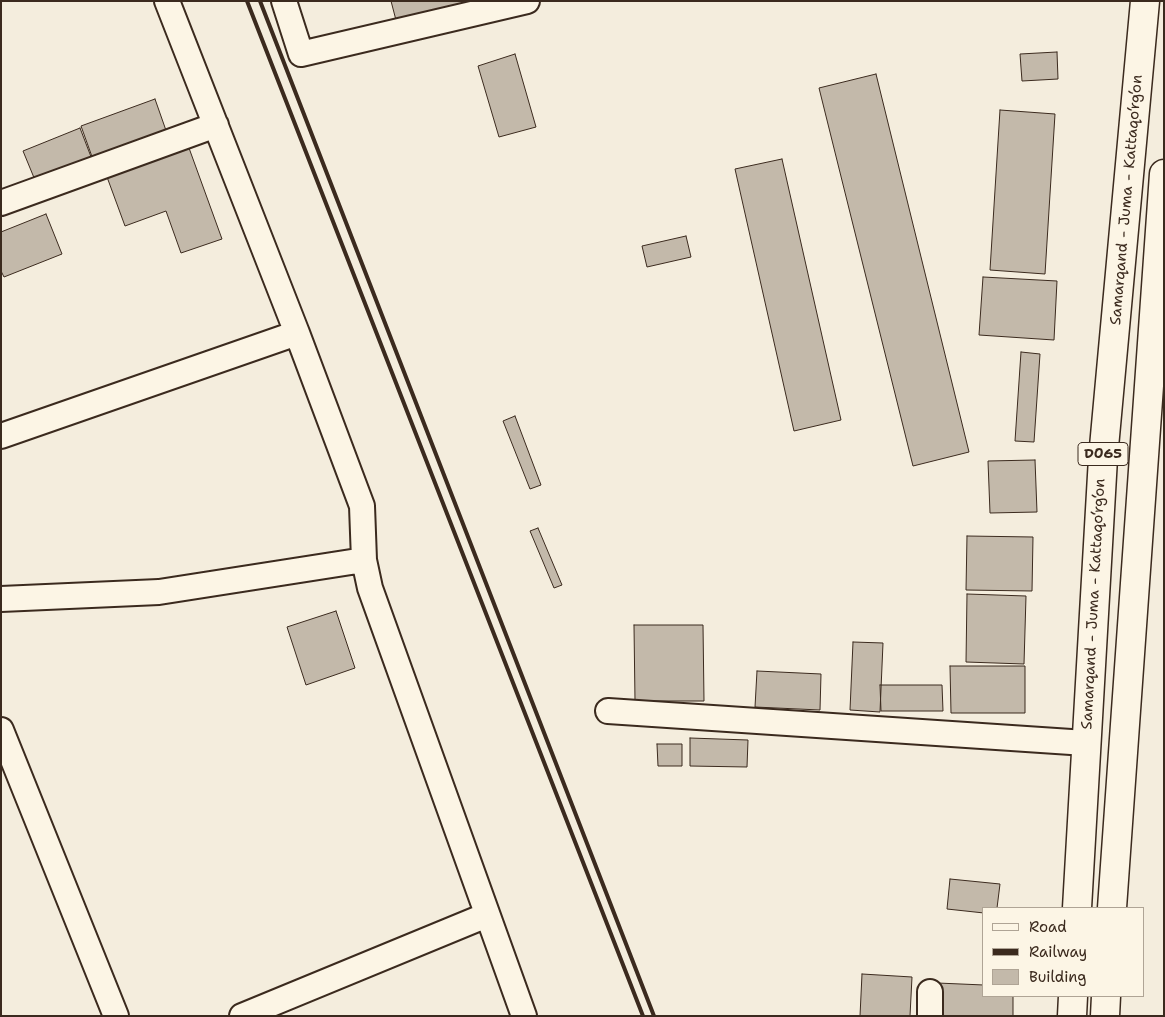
<!DOCTYPE html>
<html>
<head>
<meta charset="utf-8">
<style>
  body { margin:0 }
  #map { position:relative; width:1165px; height:1017px; overflow:hidden; background:#f4eddd; font-family:"Shantell Sans",sans-serif }
  canvas { display:block }
  .frame { position:absolute; inset:0; border:2px solid #3b2a1e; pointer-events:none }
  .legend { position:absolute; left:982px; top:907px; width:162px; height:90px; box-sizing:border-box; background:#fcf5e5; border:1px solid #afa495; margin:0; padding:6px 9px; list-style:none; font-size:15px; color:#3b2a1e }
  .legend li { display:flex; align-items:center; gap:10px; height:25px }
  .legend b { width:25px; border:1px solid #afa495 }
</style>
</head>
<body>
<div id="map">
<canvas width="1165" height="1017"></canvas>
<div class="frame"></div>
<ul class="legend">
<li><b style="height:6px;background:#fcf5e5"></b>Road</li>
<li><b style="height:6px;background:#3b2a1e"></b>Railway</li>
<li><b style="height:14px;background:#c3b9aa"></b>Building</li>
</ul>
</div>
<script>
const g = document.querySelector('canvas').getContext('2d');
g.lineJoin = 'round';
function paint(path, color) { g.fillStyle = color; g.fill(path, 'evenodd'); }
const shape = rows => new Path2D(rows.map(r => 'M' + r).join(''));
function stroke(path, color, width, dash) { g.strokeStyle = color; g.lineWidth = width; g.lineCap = dash ? 'butt' : 'round'; g.setLineDash(dash || []); g.stroke(path); }
function write(font, color, halo, rows, align = 'center') {
  g.font = font + ' "Shantell Sans",sans-serif'; g.lineWidth = 4.5; g.setLineDash([]); g.textBaseline = 'middle'; g.strokeStyle = halo; g.fillStyle = color; for (const [text, x, y, turn = 0] of rows) {
    g.save(); g.translate(x, y); g.rotate((+turn || 0) * Math.PI / 180); g.textAlign = isNaN(turn) ? turn : align; if (halo) g.strokeText(text, 0, 0); g.fillText(text, 0, 0); g.restore();
  }
}
const building = shape([
  [391,1,469,1,471,5,397,24,391,1],
  [1057,52,1058,79,1022,81,1020,54,1057,52],
  [515,54,536,127,499,137,478,66,515,54],
  [876,74,969,452,913,466,819,88,876,74],
  [155,99,169,139,95,165,81,126,155,99],
  [1000,110,1055,114,1045,274,990,270,1000,110],
  [80,128,93,162,37,185,23,151,80,128],
  [189,148,222,239,181,253,166,211,125,226,107,177,189,148],
  [782,159,841,420,794,431,735,169,782,159],
  [46,214,62,254,4,277,1,271,1,232,46,214],
  [686,236,691,257,647,267,642,246,686,236],
  [983,277,1057,281,1054,340,979,335,983,277],
  [1021,352,1040,354,1034,442,1015,441,1021,352],
  [515,416,541,485,530,489,503,421,515,416],
  [1035,460,1037,512,990,513,988,461,1035,460],
  [538,528,562,585,554,588,530,531,538,528],
  [967,536,1033,537,1032,591,966,590,967,536],
  [967,594,1026,596,1024,664,966,662,967,594],
  [336,611,355,668,306,685,287,627,336,611],
  [634,625,703,625,704,701,635,701,634,625],
  [853,642,883,643,880,712,850,710,853,642],
  [950,666,1025,666,1025,713,951,713,950,666],
  [757,671,821,674,820,710,755,707,757,671],
  [880,685,942,685,943,711,881,711,880,685],
  [690,738,748,740,747,767,690,766,690,738],
  [657,744,682,744,682,766,658,766,657,744],
  [950,879,1000,884,997,908,984,908,984,913,947,909,950,879],
  [862,974,912,977,910,1016,860,1016,862,974],
  [937,983,984,985,984,996,1013,996,1013,1016,936,1016,937,983]
]);
paint(building, '#c3b9aa');
stroke(building, '#3b2a1e', 1);
const minor = shape([
  [167,1,297,333],
  [284,1,301,54,527,1],
  [1,203,216,125],
  [1,436,297,333,362,506,364,560,159,592,1,599],
  [364,560,370,588,524,1016],
  [608,711,1086,743],
  [1,730,116,1016],
  [242,1016,487,915],
  [930,1016,930,992]
]);
const major = shape([
  [1077,908,1103,458,1145,1],
  [1112,908,1164,174],
  [1072,1016,1073,996],
  [1105,1016,1106,996]
]);
stroke(minor, '#3b2a1e', 28);
stroke(major, '#3b2a1e', 31);
stroke(minor, '#fcf5e5', 24);
stroke(major, '#fcf5e5', 28);
stroke(shape([
  [247,1,643,1016],
  [260,1,654,1016]
]), '#3b2a1e', 4);
for (const [x, y, w] of [
  [1103,454,50]
]) { const box = new Path2D(); box.roundRect(x - w / 2, y - 11.5, w, 23, 4); g.fillStyle = '#fcf5e5'; g.fill(box); stroke(box, '#3b2a1e', 1); }
write('bold 14px', '#3b2a1e', null, [
  ["D065",1103,454]
]);
write('15px', '#3b2a1e', '#fcf5e5', [
  ["Samarqand - Juma - Kattaqo‘rg‘on",1127,200,-85],
  ["Samarqand - Juma - Kattaqo‘rg‘on",1094,604,-87]
]);
</script>
</body>
</html>
